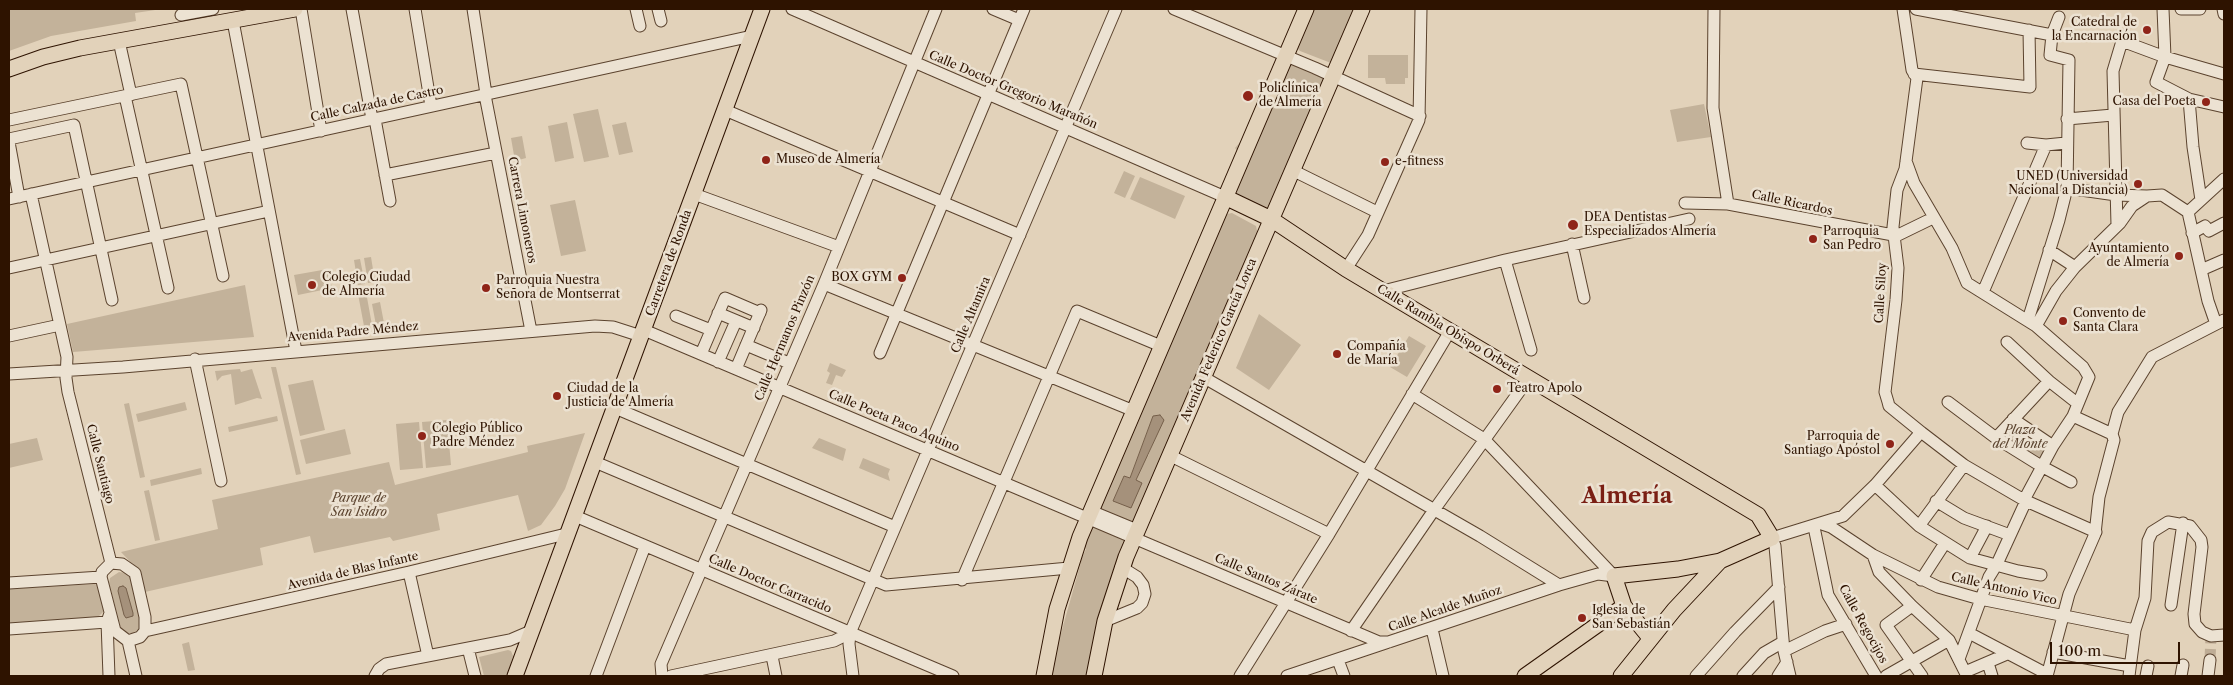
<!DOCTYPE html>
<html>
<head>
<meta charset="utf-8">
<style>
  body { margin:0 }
  #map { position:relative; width:2233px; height:685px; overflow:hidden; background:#e2d2ba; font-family:"Libre Caslon Text",serif }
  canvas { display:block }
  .frame { position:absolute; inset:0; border:10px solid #2e1300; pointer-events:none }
  .scale { position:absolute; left:2050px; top:642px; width:130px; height:22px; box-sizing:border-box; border:2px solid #2e1300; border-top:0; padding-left:6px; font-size:15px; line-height:18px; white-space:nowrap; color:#2e1300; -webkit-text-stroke:4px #ece2d2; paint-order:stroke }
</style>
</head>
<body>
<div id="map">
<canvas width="2233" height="685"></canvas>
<div class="frame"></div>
<div class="scale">100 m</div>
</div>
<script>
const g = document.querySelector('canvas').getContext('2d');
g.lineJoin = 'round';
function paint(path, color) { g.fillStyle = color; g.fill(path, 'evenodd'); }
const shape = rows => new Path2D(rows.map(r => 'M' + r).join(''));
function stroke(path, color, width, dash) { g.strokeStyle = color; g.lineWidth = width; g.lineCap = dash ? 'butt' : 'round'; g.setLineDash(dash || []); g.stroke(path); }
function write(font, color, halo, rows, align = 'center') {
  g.font = font + ' "Libre Caslon Text",serif'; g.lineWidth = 5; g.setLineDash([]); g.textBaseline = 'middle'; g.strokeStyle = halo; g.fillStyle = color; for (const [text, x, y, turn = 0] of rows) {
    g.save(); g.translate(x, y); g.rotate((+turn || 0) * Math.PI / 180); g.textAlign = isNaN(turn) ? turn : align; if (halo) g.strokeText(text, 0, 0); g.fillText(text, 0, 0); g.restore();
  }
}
paint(shape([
  [9,9,162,9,135,13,136,21,51,36,9,51],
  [1312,9,1355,9,1331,63,1300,51,1297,48],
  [1368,55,1408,55,1408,78,1405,78,1405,84,1386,84,1385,78,1368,78],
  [1290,64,1296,64,1324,78,1324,80,1270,207,1266,209,1236,196,1235,193,1246,162,1235,148,1267,112],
  [1704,104,1711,137,1677,142,1670,110],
  [598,109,609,157,584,162,573,114],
  [567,122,574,158,555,162,548,126],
  [626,122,633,152,619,155,612,125],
  [522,136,526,158,515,161,511,138],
  [1124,171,1135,176,1125,198,1114,193],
  [1140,177,1185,196,1175,219,1130,199],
  [575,200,586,251,561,256,550,205],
  [1232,213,1256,226,1258,235,1133,524,1101,510,1100,507,1227,214],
  [1153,416,1162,419,1148,456,1146,455,1136,481,1141,483,1113,501,1124,476,1130,478],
  [371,257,375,282,368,283,364,258],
  [360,259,365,284,358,285,354,260],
  [328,269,332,288,298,295,294,275],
  [245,285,254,337,73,352,67,324],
  [366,292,372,325,364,326,358,294],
  [380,302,384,323,376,325,372,304],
  [1259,314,1301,345,1269,390,1236,368],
  [1409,336,1426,346,1407,377,1390,367],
  [830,363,846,370,842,377,836,375,832,385,826,383,830,373,827,371],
  [271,367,276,367,301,474,296,475],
  [240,369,241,372,252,369,262,399,257,398,235,405,231,374,222,376,217,381,215,371],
  [313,380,325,430,300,436,288,385],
  [185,402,187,410,138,422,136,414],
  [129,403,145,477,140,478,124,404],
  [277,416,278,421,229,432,228,427],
  [2013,419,2053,446,2041,466,1996,438],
  [447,420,451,465,426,468,422,422],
  [419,422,423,468,400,470,396,424],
  [345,429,351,454,306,464,300,440],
  [585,433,565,489,555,506,541,525,528,531,518,495,437,514,440,530,436,531,393,541,390,537,314,553,310,536,260,548,263,565,145,592,138,570,121,552,218,529,212,500,389,462,395,485,528,452,527,446],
  [37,438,43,460,9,468,9,444],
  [819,438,846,449,843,461,812,448],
  [863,458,890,469,888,474,890,481,859,468],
  [201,468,202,474,151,486,150,480],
  [149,490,160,540,155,541,144,491],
  [1095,526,1126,541,1114,569,1116,570,1091,676,1051,676,1055,650,1057,650,1059,640,1057,639,1057,637,1060,637,1081,562,1078,560,1079,557,1082,557,1086,549,1083,547,1091,528],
  [119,572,126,573,131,578,141,622,139,629,132,633,127,633,121,629,109,583,110,578],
  [95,584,99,586,105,606,104,611,98,617,9,625,9,589],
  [189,642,195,670,188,671,182,644],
  [508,650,511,651,513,656,507,676,484,676,479,657]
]), '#c3b29a');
const water = shape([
  [1160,415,1164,420,1136,480,1142,483,1131,508,1113,501,1124,476,1130,478,1153,416,1160,415],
  [123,586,126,588,133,613,133,616,126,618,124,615,118,591,119,587,123,586]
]);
paint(water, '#a5917b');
stroke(water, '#755f4a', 1);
stroke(shape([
  [2210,660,2211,636]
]), '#beac95', 11, [11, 5.5]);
const minor = shape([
  [301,9,321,131],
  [352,9,372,119],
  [415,9,431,106],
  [473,9,486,94],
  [636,9,640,26],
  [658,9,661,21],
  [792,9,1225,197],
  [993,9,1019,20],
  [1174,9,1315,68,1420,116],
  [1714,9,1713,108,1728,204],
  [1903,9,1912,70,1917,78,1905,169,1897,190,1893,227,1898,268,1896,300,1885,392,1888,402,1889,406,1921,432,1964,465,2024,500,2096,532],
  [1916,9,2052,35],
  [2163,9,2165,57,2156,82,2189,99,2224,107],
  [2181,9,2200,9],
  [2223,9,2224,14],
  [181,15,213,9],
  [233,21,296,351],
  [119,41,131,95],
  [1914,74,2030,87,2029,30],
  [485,95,531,331],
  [125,96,168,288],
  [2189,99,2193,147,2201,200],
  [725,110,1020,235],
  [375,119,390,201],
  [2067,119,2113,115],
  [9,120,181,84,223,276],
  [9,139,74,125,112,300],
  [9,142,19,197],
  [2027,143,2046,145,2066,143],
  [1906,161,1914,183,1952,248,1967,283,2036,326,2083,367,2089,377,2073,416,2053,446,2024,500,2025,503,1997,564,1989,577,1959,659],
  [1292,170,1377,212],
  [385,175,496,153],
  [2067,188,2116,195,2147,196,2162,195,2188,212,2208,301,2216,324],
  [31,194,67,357,66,378,68,392,111,563],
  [694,194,839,247],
  [9,199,752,36],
  [1685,203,1728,204,1893,235],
  [2188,212,2224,179],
  [2117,225,2113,71,2122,41,2165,57,2224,74],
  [2192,233,2205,226,2209,231,2224,223],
  [1894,237,1933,218],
  [1572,244,1584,298],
  [2049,250,2075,267],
  [1505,260,1531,350],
  [9,268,269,211],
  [1346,269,1368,235,1419,120,1421,9],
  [2201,270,2224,260],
  [824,284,1134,411],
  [1383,291,1505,260,1689,219],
  [1983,292,2046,145],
  [718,313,754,328],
  [676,316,711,330],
  [2028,320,2059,220,2067,188,2069,60,2050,55,2052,35,2059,17],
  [2036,326,2056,291,2075,267,2120,223,2132,206,2147,196],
  [644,330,1379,642,1389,642],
  [9,336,60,325],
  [2007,342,2049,381,2077,403],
  [746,345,789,363],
  [880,353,1024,9],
  [701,354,725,298,760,313],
  [195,359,221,481],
  [718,362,736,321],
  [736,369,761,310],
  [9,374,123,367,595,326,613,327,641,336],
  [1203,377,1480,536,1559,585],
  [1412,394,1484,439,1614,576],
  [1948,402,1996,438,2041,466,2071,482],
  [615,408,895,527],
  [2073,416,2112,434],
  [2013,419,2053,446],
  [2112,434,2118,412,2152,357,2224,320],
  [1996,438,2049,381],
  [1169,455,1329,534],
  [595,462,886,585,1069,568],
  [1875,485,1919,526,1970,558,2018,571,2041,575],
  [1936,501,1964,518,2010,535],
  [1091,511,1137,530],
  [575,516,953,676],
  [1822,524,1831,527,1873,555,1938,587,1980,599,2135,630],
  [1919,526,1964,465],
  [1814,527,1828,595,1876,676],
  [1873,555,1879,572,1912,606,1949,640,1967,676],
  [1970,558,1987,526],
  [111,563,122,564,135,573,145,617,145,631,140,637,128,641,115,631,101,577,102,572,111,563],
  [409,572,428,656],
  [962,580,1077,311,1161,346],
  [1921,580,1945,543],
  [9,583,101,577],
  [2171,605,2183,523],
  [1912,606,1886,625,1922,676],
  [1105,621,1137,608,1142,603,1145,594,1143,585,1137,577,1121,567],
  [107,622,109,676],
  [9,629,107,622,110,613],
  [1432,629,1443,676],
  [145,631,409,572,566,534],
  [1351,631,1434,510,1529,378],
  [1969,633,2047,674],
  [128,641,136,676],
  [468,648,475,676],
  [1784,651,1825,631,1846,624],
  [2053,652,2130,666],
  [772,656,776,676],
  [1338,660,1344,676],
  [1988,663,1992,676],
  [1965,672,2007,654],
  [375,676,379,669,386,664,510,640,531,631],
  [596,676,645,546],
  [662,676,661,664,824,284,936,9],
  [671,676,834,641,850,633],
  [853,676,849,644,850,633,1116,9],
  [1240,676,1329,534,1450,331],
  [1287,676,1559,585,1598,574,1614,576],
  [1696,676,1735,632,1779,587],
  [1743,676,1764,653,1783,642],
  [1778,676,1787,662],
  [1790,676,1784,651,1775,546,1772,538,1843,516,1875,485,1921,432],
  [1886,676,1949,640],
  [2047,676,2069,594,2095,534,2099,497,2114,440,2112,434],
  [2129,676,2135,630,2145,598,2148,541,2152,532,2168,522,2190,526,2201,540,2202,547,2194,614,2195,624,2202,632,2211,636,2224,635],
  [2146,676,2148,666],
  [2181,676,2183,665],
  [2208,676,2210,660]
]);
const major = shape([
  [9,69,43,57,80,48,295,9],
  [1225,197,1271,219,1346,269,1758,515,1772,538,1720,561,1678,569,1614,576,1624,606,1650,638],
  [515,676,762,9],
  [1044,676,1057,609,1080,537,1306,9],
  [1094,676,1105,621,1126,557,1362,9],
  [1525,676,1624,606],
  [1621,676,1674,610,1720,561]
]);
stroke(minor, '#5b432e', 13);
stroke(major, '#2e1300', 17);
stroke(minor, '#ece2d2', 11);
stroke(major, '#e2d2ba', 15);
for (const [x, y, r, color] of [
  [2147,30,5,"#8f2418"],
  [1248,96,6,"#8f2418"],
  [2206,102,5,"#8f2418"],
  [766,160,5,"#8f2418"],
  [1385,162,5,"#8f2418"],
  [2138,184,5,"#8f2418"],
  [1573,225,6,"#8f2418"],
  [1813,239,5,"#8f2418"],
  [2179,256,5,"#8f2418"],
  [902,278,5,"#8f2418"],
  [312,285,5,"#8f2418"],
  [486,288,5,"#8f2418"],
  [2063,321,5,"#8f2418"],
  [1337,354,5,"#8f2418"],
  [1497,389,5,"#8f2418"],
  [557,396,5,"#8f2418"],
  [422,436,5,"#8f2418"],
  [1890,444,5,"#8f2418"],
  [1582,618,5,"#8f2418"]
]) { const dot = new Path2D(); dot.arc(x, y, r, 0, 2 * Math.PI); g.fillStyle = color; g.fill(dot); stroke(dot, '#ece2d2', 2); }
write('12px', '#2e1300', '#ece2d2', [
  ["Catedral de",2137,23,"right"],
  ["la Encarnación",2137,37,"right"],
  ["Policlínica",1259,89],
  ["de Almería",1259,103],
  ["Casa del Poeta",2196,102,"right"],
  ["Museo de Almería",776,160],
  ["e-fitness",1395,162],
  ["UNED (Universidad",2128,177,"right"],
  ["Nacional a Distancia)",2128,191,"right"],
  ["DEA Dentistas",1584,218],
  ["Especializados Almería",1584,232],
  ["Parroquia",1823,232],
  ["San Pedro",1823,246],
  ["Ayuntamiento",2169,249,"right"],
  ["de Almería",2169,263,"right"],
  ["Colegio Ciudad",322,278],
  ["de Almería",322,292],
  ["BOX GYM",892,278,"right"],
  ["Parroquia Nuestra",496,281],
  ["Señora de Montserrat",496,295],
  ["Convento de",2073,314],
  ["Santa Clara",2073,328],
  ["Compañía",1347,347],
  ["de María",1347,361],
  ["Ciudad de la",567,389],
  ["Justicia de Almería",567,403],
  ["Teatro Apolo",1507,389],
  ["Colegio Público",432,429],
  ["Padre Méndez",432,443],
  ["Parroquia de",1880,437,"right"],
  ["Santiago Apóstol",1880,451,"right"],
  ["Iglesia de",1592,611],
  ["San Sebastián",1592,625]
], 'left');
write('12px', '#2e1300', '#ece2d2', [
  ["Calle Doctor Gregorio Marañón",1013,90,23],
  ["Calle Calzada de Castro",377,104,-12],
  ["Calle Ricardos",1792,203,12],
  ["Carrera Limoneros",522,210,79],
  ["Carretera de Ronda",669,263,-70],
  ["Calle Siloy",1881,293,-87],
  ["Calle Altamira",971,315,-67],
  ["Calle Rambla Obispo Orberá",1448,330,31],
  ["Avenida Padre Méndez",353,332,-5],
  ["Calle Hermanos Pinzón",785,338,-67],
  ["Avenida Federico García Lorca",1219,340,-67],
  ["Calle Poeta Paco Aquino",894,421,23],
  ["Calle Santiago",100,464,76],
  ["Avenida de Blas Infante",353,571,-13],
  ["Calle Santos Zárate",1266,579,23],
  ["Calle Doctor Carracido",770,584,23],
  ["Calle Antonio Vico",2004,589,13],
  ["Calle Alcalde Muñoz",1445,609,-19],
  ["Calle Regocijos",1863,624,61]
]);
write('italic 12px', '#5b432e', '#ece2d2', [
  ["Plaza",2020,431],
  ["del Monte",2020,445],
  ["Parque de",359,499],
  ["San Isidro",359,513]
]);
write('bold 22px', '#7a1f14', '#ece2d2', [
  ["Almería",1627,497]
]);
</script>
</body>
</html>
